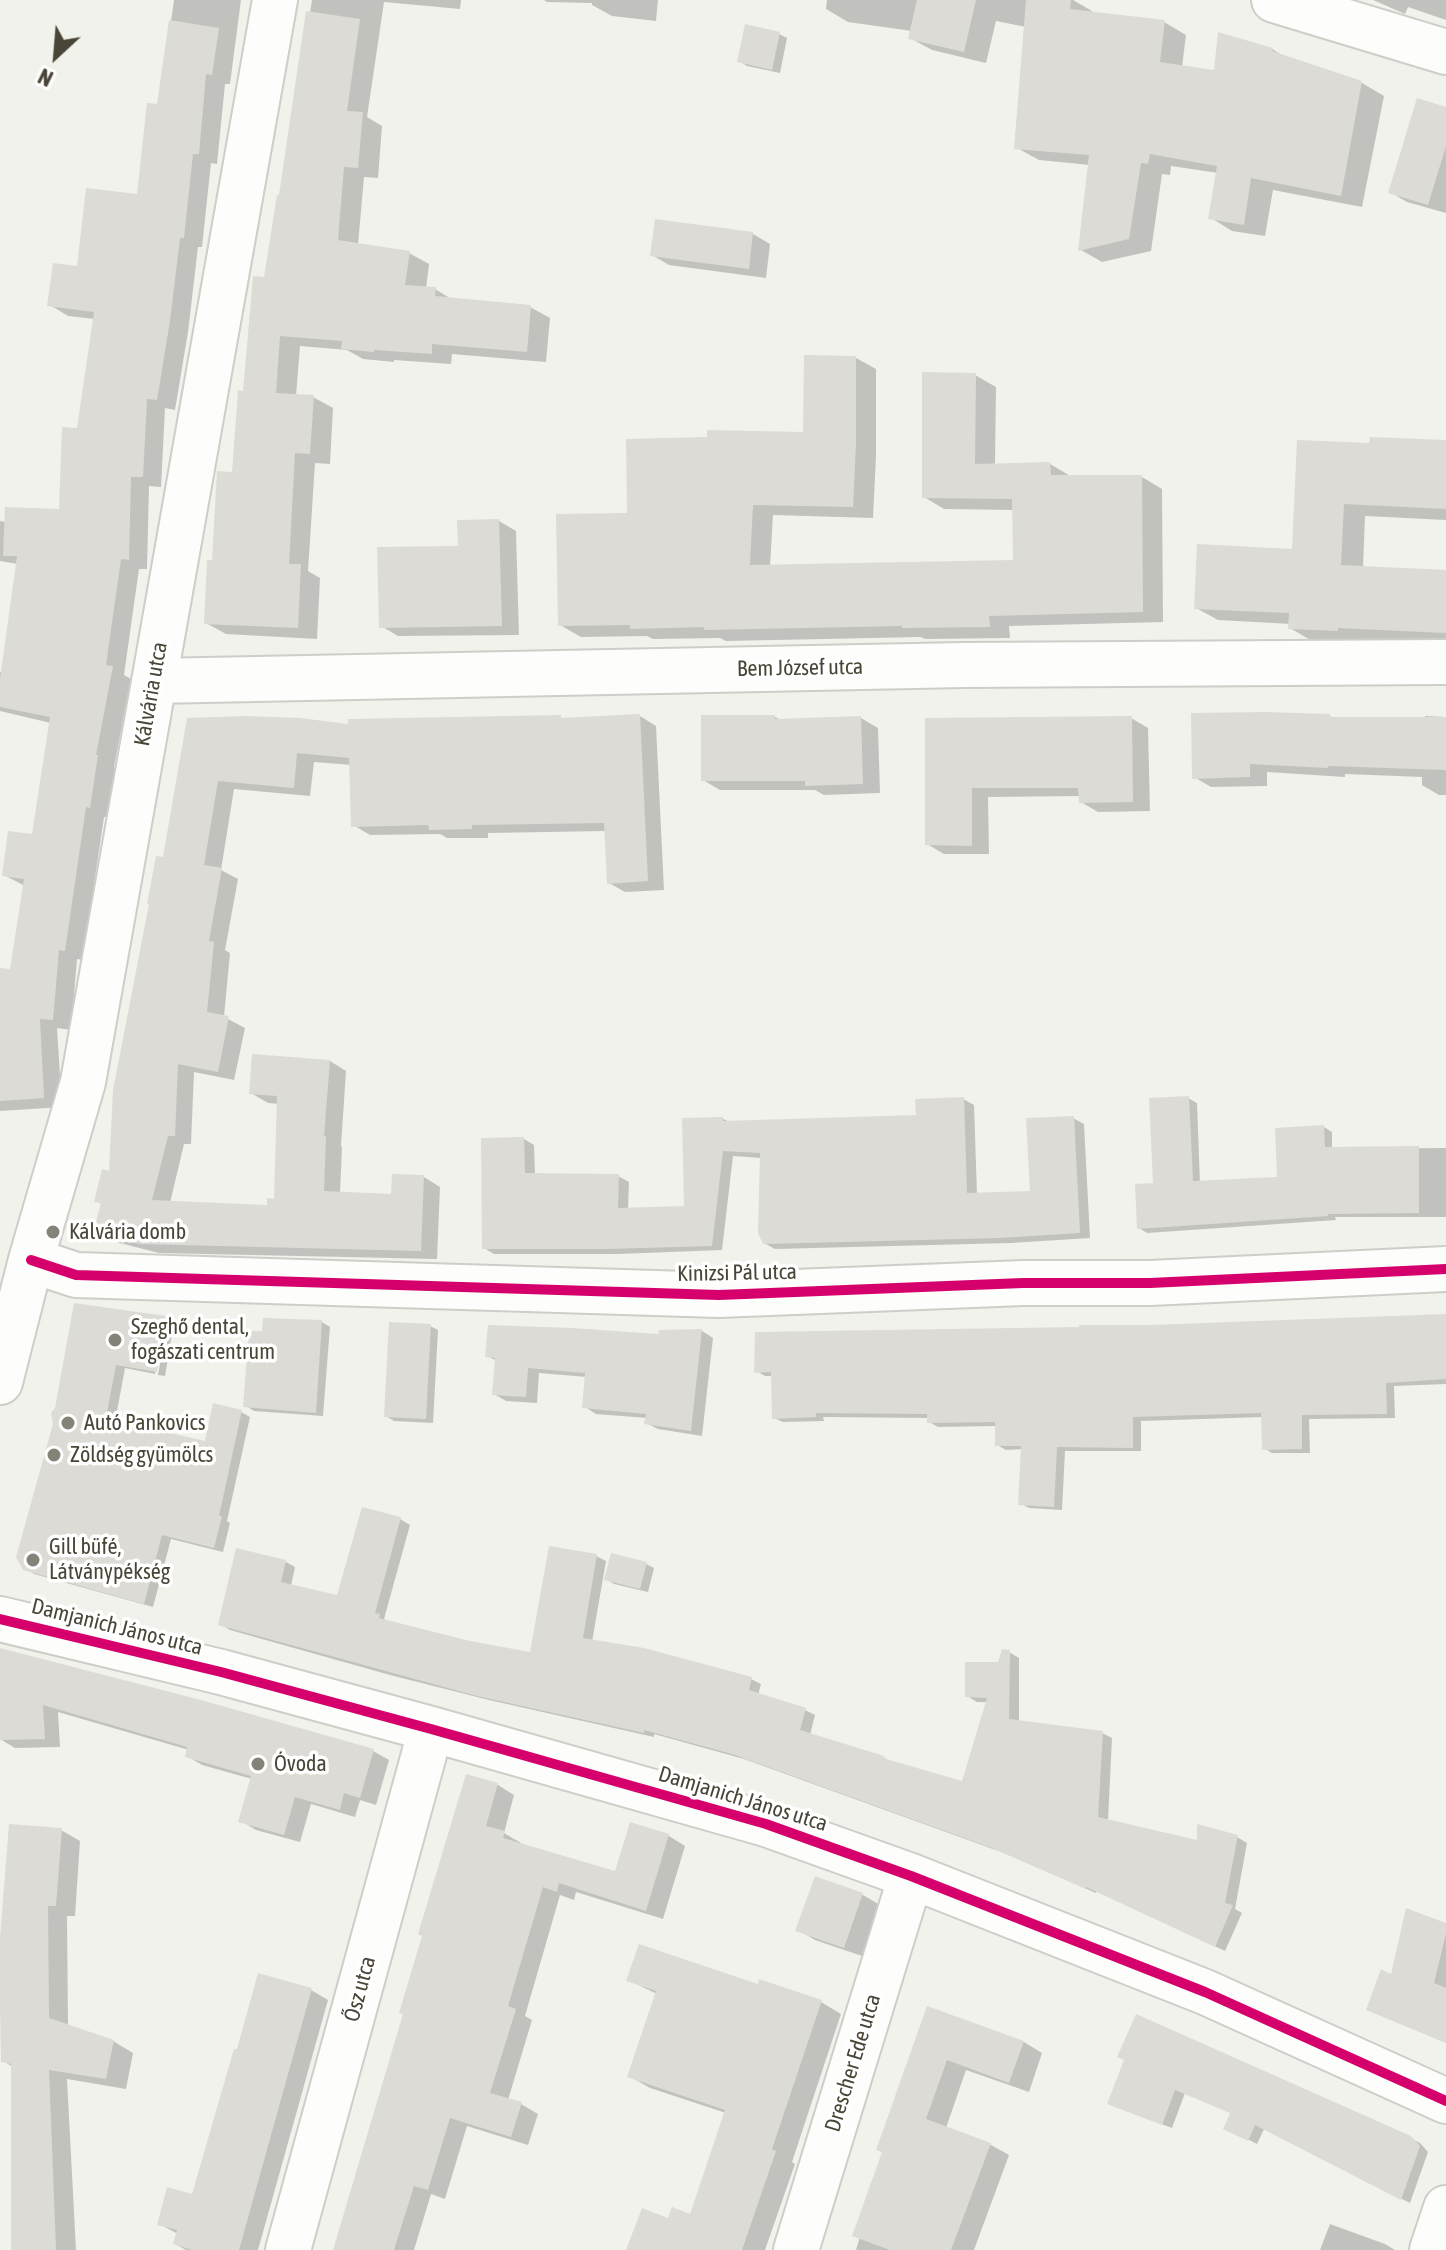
<!DOCTYPE html>
<html>
<head>
<meta charset="utf-8">
<style>
  body { margin:0 }
  #map { position:relative; width:1446px; height:2250px; overflow:hidden; background:#f2f2ed; font-family:"Asap Condensed",sans-serif }
  canvas { display:block }
  .north { position:absolute; left:16px; top:16px; width:80px; height:80px; -webkit-text-stroke:6px #fff; paint-order:stroke; rotate:206deg; font-size:22px; font-weight:700; line-height:32px; text-align:center; color:#4a4637 }
  .north::after { content:''; display:block; margin:auto; width:28px; height:36px; background:#4a4637; clip-path:polygon(50% 0,100% 100%,50% 72%,0 100%) }
</style>
</head>
<body>
<div id="map">
<canvas width="1446" height="2250"></canvas>
<div class="north">N</div>
</div>
<script>
const g = document.querySelector('canvas').getContext('2d');
g.lineJoin = 'round';
function paint(path, color) { g.fillStyle = color; g.fill(path, 'evenodd'); }
const shape = rows => new Path2D(rows.map(r => 'M' + r).join(''));
function stroke(path, color, width, dash) { g.strokeStyle = color; g.lineWidth = width; g.lineCap = dash ? 'butt' : 'round'; g.setLineDash(dash || []); g.stroke(path); }
function write(font, color, halo, rows, align = 'center') {
  g.font = font + ' "Asap Condensed",sans-serif'; g.lineWidth = 7; g.setLineDash([]); g.textBaseline = 'middle'; g.strokeStyle = halo; g.fillStyle = color; for (const [text, x, y, turn = 0] of rows) {
    g.save(); g.translate(x, y); g.rotate((+turn || 0) * Math.PI / 180); g.textAlign = isNaN(turn) ? turn : align; if (halo) g.strokeText(text, 0, 0); g.fillText(text, 0, 0); g.restore();
  }
}
paint(shape([
  [174,0,241,0,230,84,225,84,217,164,211,163,202,247,198,247,188,332,175,410,165,408,161,487,149,486,147,569,139,569,124,675,131,679,114,767,116,768,108,817,104,817,83,960,77,959,71,1030,57,1028,62,1107,0,1111,0,970,12,971,25,886,4,875,34,837,51,723,0,711,0,672,3,673,18,564,0,561,0,521,6,522,61,511,79,430,95,319,68,316,50,305,138,196,159,106],
  [312,0,461,0,460,9,384,2,367,117,382,126,378,178,364,177,358,245,409,253,429,264,426,289,435,289,453,300,530,307,550,318,546,362,452,354,451,364,394,360,394,362,363,359,347,350,300,346,296,396,313,397,333,408,330,464,315,463,308,571,320,578,317,639,226,634,206,623,213,562,234,474,245,393,281,197],
  [544,0,658,0,656,21,612,16,592,5,592,3,547,2],
  [827,0,1073,0,1092,11,1092,14,1164,22,1186,35,1182,67,1215,73,1272,49,1287,58,1362,83,1384,96,1362,207,1273,190,1265,236,1232,231,1211,218,1218,173,1171,166,1170,175,1162,174,1151,251,1102,262,1081,250,1090,165,1039,160,1017,148,1026,27,996,21,986,63,932,50,910,38,912,31,848,22,826,9],
  [1373,0,1446,0,1446,20,1408,7,1405,14],
  [779,34,787,38,780,73,747,66,739,61],
  [1446,109,1446,213,1407,202,1390,192],
  [753,234,770,244,766,278,669,265,652,255],
  [856,358,876,369,876,456,873,518,773,515,770,567,1015,562,1015,510,944,509,924,497,975,375,996,387,995,465,1050,464,1072,477,1142,477,1162,489,1163,622,1009,626,1010,638,925,639,921,637,726,641,720,638,653,639,647,636,581,637,560,625,629,515,805,434],
  [1446,442,1446,520,1365,516,1363,568,1446,572,1446,643,1360,639,1360,643,1312,641,1290,628,1291,624,1218,620,1196,608,1294,551,1371,445],
  [499,521,516,531,519,635,398,636,381,626,460,548],
  [640,716,656,726,664,890,625,892,609,883,606,831,488,833,488,838,447,838,440,834,370,835,353,825,352,765,314,762,310,796,234,789,221,870,238,879,225,950,230,953,224,1017,245,1028,234,1080,194,1072,191,1144,184,1144,170,1203,269,1207,275,1201,279,1104,268,1103,251,1093,330,1061,346,1071,341,1146,342,1147,340,1194,392,1196,424,1177,440,1187,437,1259,159,1253,112,1241,96,1232,102,1204,96,1201,111,1174,188,720,351,726,560,717,565,720],
  [1330,716,1334,719,1425,719,1425,716,1446,717,1446,795,1439,795,1422,785,1422,777,1345,774,1345,777,1267,772,1267,786,1211,787,1194,777],
  [775,717,781,720,861,718,878,728,880,793,824,795,815,790,720,790,703,780],
  [1131,718,1148,728,1150,811,1098,812,1081,802,1081,796,988,797,989,854,944,854,927,844,927,720],
  [1188,1098,1197,1103,1200,1183,1279,1179,1324,1127,1332,1132,1332,1149,1446,1148,1446,1217,1335,1217,1336,1220,1147,1233,1139,1228],
  [963,1099,974,1105,977,1194,1032,1192,1073,1118,1084,1124,1090,1238,1011,1243,775,1249,764,1243,761,1158,733,1156,722,1250,618,1254,494,1254,484,1248,524,1139,534,1145,535,1175,618,1176,629,1182,628,1210,686,1208,723,1119,730,1122,918,1117],
  [76,1305,166,1318,164,1318,155,1374,125,1368,115,1422,206,1444,241,1412,250,1417,227,1521,230,1523,223,1552,171,1539,153,1607,34,1574,25,1568,57,1409],
  [1446,1317,1446,1384,1394,1386,1395,1418,1309,1419,1310,1453,1272,1453,1264,1448,1263,1417,1141,1421,1141,1451,1065,1451,1062,1510,1029,1508,1020,1503,1023,1449,1006,1450,997,1445,997,1426,938,1427,929,1422,929,1418,823,1417,824,1421,783,1422,774,1418,773,1376,765,1376,756,1371,1150,1327],
  [168,1319,174,1322,165,1376,158,1375],
  [264,1320,322,1322,330,1327,323,1416,254,1411,246,1406,264,1333],
  [430,1326,438,1330,433,1423,394,1421,386,1416],
  [702,1331,713,1338,702,1436,658,1429,646,1423,647,1418,596,1414,585,1407,587,1377,539,1373,537,1403,506,1401,494,1394,497,1361,487,1356,660,1336,660,1332],
  [400,1519,410,1525,384,1619,389,1622,470,1643,532,1654,596,1556,606,1561,592,1642,751,1679,761,1684,758,1695,805,1710,815,1715,810,1735,883,1757,892,1763,964,1784,988,1702,977,1702,967,1696,1009,1652,1019,1658,1019,1722,1102,1733,1112,1738,1108,1821,1199,1843,1237,1837,1247,1843,1235,1909,1242,1913,1225,1951,1096,1890,1096,1893,1004,1853,744,1759,654,1734,654,1737,489,1700,390,1675,230,1630,220,1624,286,1562,295,1567,291,1586,338,1598],
  [646,1564,654,1568,648,1592,614,1584,606,1579],
  [0,1650,373,1751,389,1760,376,1805,360,1800,355,1817,311,1804,300,1842,256,1830,241,1821,252,1779,202,1765,187,1756,189,1750,58,1712,60,1747,15,1748,0,1739],
  [467,1777,498,1785,514,1795,504,1833,521,1843,520,1846,616,1873,632,1824,669,1836,685,1846,663,1919,576,1892,574,1900,560,1895,525,2016,532,2020,508,2100,521,2104,538,2114,528,2145,467,2126,445,2199,431,2194,414,2250,335,2250,405,2014],
  [61,1830,80,1841,75,1916,67,1916,68,2026,113,2041,133,2053,126,2089,67,2079,76,2250,13,2250,13,2067,3,2061],
  [816,1879,863,1895,880,1905,862,1956,815,1940,798,1930],
  [1446,1925,1446,2043,1377,2013,1392,1977],
  [628,1980,759,1987,821,2002,841,2014,792,2162,795,2164,765,2250,628,2250,669,2221,691,2217,726,2113,650,2088,629,2076,657,1994],
  [311,1990,328,2000,258,2250,186,2250,175,2244,178,2234,159,2224,194,2196],
  [928,2008,1024,2042,1042,2053,1029,2092,966,2070,946,2128,991,2145,1009,2155,974,2250,856,2250],
  [1126,2060,1410,2138,1420,2143,1428,2152,1410,2203,1264,2129,1257,2144,1235,2133,1232,2113,1185,2093,1172,2128,1119,2108],
  [1330,2224,1385,2244,1395,2250,1320,2250]
]), '#0003');
paint(shape([
  [917,0,976,0,964,52,908,39],
  [1026,0,1071,0,1070,9,1165,20,1160,62,1214,70,1218,32,1273,48,1272,51,1362,81,1341,196,1251,178,1244,225,1208,219,1217,166,1150,154,1148,164,1141,163,1129,239,1078,251,1089,155,1014,149],
  [306,11,360,19,347,111,363,112,358,168,344,167,338,240,410,251,405,285,436,287,435,296,531,305,527,352,432,344,432,354,374,350,374,352,341,349,342,341,280,336,276,393,314,395,310,454,295,453,289,564,301,564,298,628,204,624,207,560,212,560,217,471,232,472,238,390,243,391,253,276,264,277,277,195,279,195],
  [169,20,219,28,212,75,206,74,199,154,193,154,184,238,180,238,170,321,157,400,147,399,143,477,131,477,129,560,121,559,106,665,113,666,96,755,98,755,90,808,86,807,65,951,59,950,53,1020,40,1019,44,1098,0,1101,0,968,10,969,24,879,2,876,8,831,32,834,50,717,0,707,0,679,17,556,3,556,5,507,59,509,62,427,77,428,94,312,47,306,53,263,77,266,86,188,137,194,147,103,157,104],
  [745,24,780,32,772,70,737,62],
  [1417,98,1446,107,1446,146,1428,205,1388,193],
  [655,219,753,232,749,269,650,256],
  [804,355,856,356,856,444,853,507,753,505,750,565,1013,560,1012,499,922,498,922,372,976,373,975,464,1050,462,1051,475,1142,475,1143,612,989,616,990,627,902,628,902,626,704,630,704,627,630,629,630,625,558,626,556,514,627,513,626,439,707,437,707,430,803,432],
  [1370,437,1446,440,1446,509,1344,504,1341,565,1446,570,1446,633,1338,628,1338,631,1288,629,1289,613,1194,609,1197,544,1292,549,1297,440,1369,443],
  [499,519,502,626,379,628,377,547,458,546,457,520],
  [1265,712,1330,714,1330,717,1446,717,1446,770,1328,766,1328,768,1250,764,1250,777,1192,779,1191,713],
  [640,714,648,881,607,884,604,823,472,825,472,829,429,830,428,825,351,827,349,758,297,753,294,788,218,781,204,865,222,868,209,941,214,942,207,1012,229,1016,218,1072,178,1064,175,1136,168,1136,152,1200,267,1205,267,1198,274,1199,277,1096,249,1094,252,1054,330,1060,324,1136,326,1136,324,1191,391,1194,392,1174,424,1175,421,1251,140,1244,93,1232,101,1203,94,1202,102,1169,109,1171,113,1090,149,904,147,904,156,856,163,857,187,718,247,716,300,718,348,724,348,719,561,715,561,718],
  [701,715,775,715,775,719,861,716,863,784,805,786,805,781,701,781],
  [1132,716,1133,802,1079,803,1078,788,972,788,972,846,925,845,925,718],
  [1189,1096,1193,1181,1277,1177,1275,1128,1324,1125,1325,1147,1419,1146,1419,1213,1328,1214,1328,1216,1137,1229,1135,1184,1153,1183,1149,1098],
  [964,1097,967,1193,1030,1191,1026,1118,1074,1116,1080,1233,999,1238,763,1244,758,1233,760,1153,723,1151,712,1246,606,1249,482,1249,481,1138,524,1137,525,1173,619,1174,618,1208,684,1206,682,1118,723,1117,723,1121,916,1115,915,1099],
  [74,1303,166,1316,157,1372,116,1365,106,1418,205,1441,213,1403,242,1410,219,1516,222,1516,214,1548,162,1535,144,1604,23,1570,16,1557,53,1424,51,1413,55,1408],
  [1446,1314,1446,1379,1386,1383,1387,1414,1302,1415,1302,1449,1262,1450,1261,1413,1133,1417,1133,1448,1057,1447,1054,1507,1018,1505,1021,1446,995,1446,995,1422,927,1423,927,1414,816,1413,816,1417,772,1419,771,1372,754,1373,755,1332,1079,1327,1079,1325,1150,1325],
  [263,1318,322,1320,316,1413,243,1407,249,1331,262,1331],
  [389,1322,431,1324,426,1419,384,1417],
  [488,1325,572,1328,658,1334,659,1330,702,1329,691,1431,644,1424,646,1414,582,1408,585,1373,528,1368,526,1397,492,1395,495,1358,485,1357],
  [362,1507,401,1517,375,1613,380,1614,379,1618,470,1641,530,1652,549,1546,597,1554,583,1638,644,1648,752,1677,749,1690,806,1708,800,1730,884,1756,883,1758,962,1781,987,1698,965,1697,965,1662,998,1662,1002,1649,1010,1650,1009,1719,1103,1731,1098,1817,1197,1840,1197,1824,1238,1835,1225,1903,1233,1905,1215,1947,1086,1887,1086,1889,992,1848,732,1754,644,1730,644,1733,477,1696,218,1625,236,1548,286,1560,281,1582,337,1595],
  [611,1553,647,1562,640,1589,604,1580],
  [0,1648,201,1700,374,1749,360,1798,344,1793,340,1810,295,1797,284,1835,238,1822,251,1776,185,1757,187,1747,43,1705,45,1739,0,1740],
  [466,1774,498,1783,486,1826,505,1831,503,1838,615,1871,630,1822,669,1834,646,1911,559,1883,557,1892,543,1887,508,2006,516,2009,490,2093,522,2102,511,2137,450,2118,428,2190,414,2186,394,2250,333,2250,403,2014,399,2013,422,1936,418,1934],
  [9,1824,62,1828,56,1906,48,1906,49,2018,114,2040,106,2079,49,2070,56,2250,11,2250,11,2064,1,2062,0,2006,0,1938],
  [815,1876,863,1893,844,1948,795,1931],
  [1406,1908,1446,1923,1446,1933,1434,1983,1446,1988,1446,2043,1366,2010,1381,1969,1391,1974],
  [639,1944,758,1984,759,1979,822,2000,772,2149,776,2151,742,2250,626,2250,642,2208,668,2218,672,2207,690,2214,725,2110,627,2077,656,1991,626,1981],
  [258,1973,312,1988,239,2250,192,2250,173,2244,177,2230,157,2225,167,2187,192,2194,234,2049,237,2049],
  [927,2006,1024,2041,1009,2083,947,2060,926,2119,991,2143,951,2250,890,2250,852,2236,882,2152,876,2150],
  [1136,2014,1411,2136,1420,2146,1401,2200,1255,2125,1248,2141,1223,2129,1230,2113,1175,2090,1162,2125,1107,2104,1124,2060,1117,2057]
]), '#dcdbd5');
const minor = shape([
  [1274,0,1446,52],
  [154,681,964,665,1446,662],
  [31,1260,76,1275,719,1295,1023,1283,1150,1283,1446,1269],
  [0,1382,31,1260,83,1082,275,0],
  [0,1619,221,1672,431,1729,766,1824,911,1876,1205,1992,1446,2101],
  [288,2250,431,1729],
  [796,2250,911,1876],
  [1432,2250,1446,2208]
]);
stroke(minor, '#cecdc7', 48);
stroke(minor, '#fdfdfc', 44);
stroke(shape([
  [31,1260,76,1275,719,1295,1023,1283,1150,1283,1446,1269],
  [0,1619,221,1672,431,1729,766,1824,911,1876,1205,1992,1446,2101]
]), '#d6006c', 10);
for (const [x, y, r, color] of [
  [53,1232,8,"#858277"],
  [115,1340,8,"#858277"],
  [68,1423,8,"#858277"],
  [54,1455,8,"#858277"],
  [33,1560,8,"#858277"],
  [258,1764,8,"#858277"]
]) { const dot = new Path2D(); dot.arc(x, y, r, 0, 2 * Math.PI); g.fillStyle = color; g.fill(dot); stroke(dot, '#fff', 3); }
write('22px', '#4a4637', '#fff', [
  ["Bem József utca",800,668,-1],
  ["Kálvária utca",151,694,-80],
  ["Kinizsi Pál utca",737,1273,-1],
  ["Damjanich János utca",117,1627,14],
  ["Damjanich János utca",743,1799,17],
  ["Ősz utca",360,1989,-75],
  ["Drescher Ede utca",853,2063,-73]
]);
write('22px', '#4a4637', '#fff', [
  ["Kálvária domb",69,1232],
  ["Szeghő dental,",131,1327],
  ["fogászati centrum",131,1352],
  ["Autó Pankovics",84,1423],
  ["Zöldség gyümölcs",70,1455],
  ["Gill büfé,",49,1547],
  ["Látványpékség",49,1572],
  ["Óvoda",274,1764]
], 'left');
</script>
</body>
</html>
